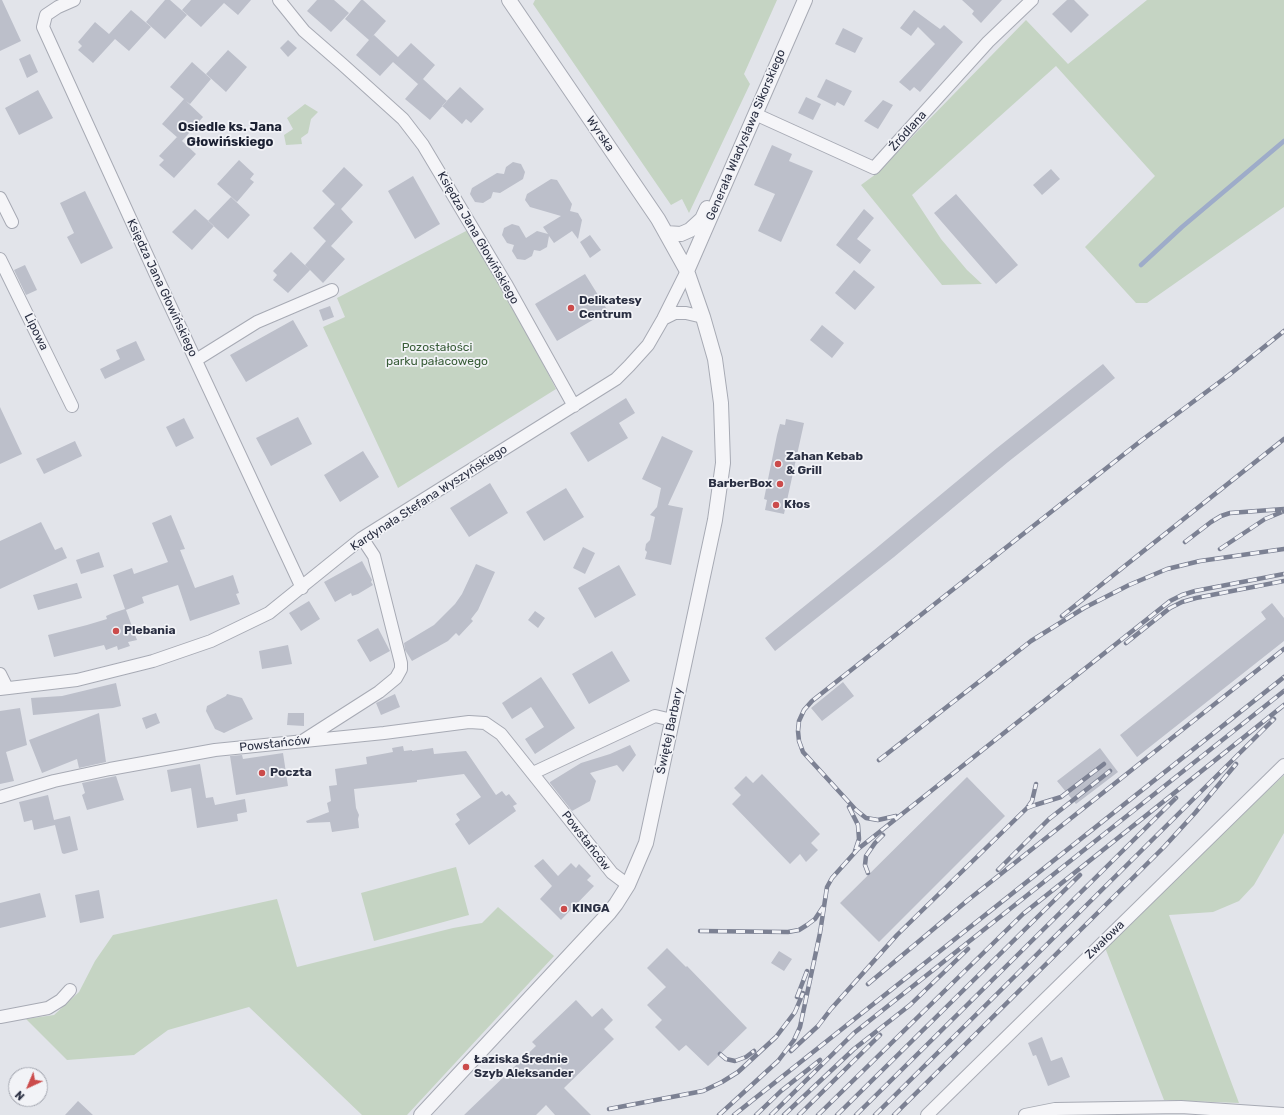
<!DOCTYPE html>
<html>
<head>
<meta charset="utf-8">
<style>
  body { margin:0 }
  #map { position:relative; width:1284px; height:1115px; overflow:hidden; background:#e2e4ea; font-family:Rubik,sans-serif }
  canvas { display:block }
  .north { position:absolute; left:8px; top:1067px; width:40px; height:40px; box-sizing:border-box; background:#f2f3f7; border:1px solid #a2a5af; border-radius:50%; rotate:224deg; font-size:11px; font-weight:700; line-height:16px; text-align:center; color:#2a2f42 }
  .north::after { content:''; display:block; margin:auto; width:14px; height:18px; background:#cb4b4b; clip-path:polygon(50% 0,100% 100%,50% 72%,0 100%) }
</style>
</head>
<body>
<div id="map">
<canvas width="1284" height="1115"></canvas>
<div class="north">N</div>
</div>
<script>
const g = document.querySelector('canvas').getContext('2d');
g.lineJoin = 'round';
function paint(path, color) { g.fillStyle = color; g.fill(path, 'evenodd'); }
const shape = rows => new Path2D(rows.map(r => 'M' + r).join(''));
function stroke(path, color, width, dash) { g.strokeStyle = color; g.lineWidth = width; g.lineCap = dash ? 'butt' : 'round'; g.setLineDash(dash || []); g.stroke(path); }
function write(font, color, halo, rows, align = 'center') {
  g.font = font + ' Rubik,sans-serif'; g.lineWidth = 3.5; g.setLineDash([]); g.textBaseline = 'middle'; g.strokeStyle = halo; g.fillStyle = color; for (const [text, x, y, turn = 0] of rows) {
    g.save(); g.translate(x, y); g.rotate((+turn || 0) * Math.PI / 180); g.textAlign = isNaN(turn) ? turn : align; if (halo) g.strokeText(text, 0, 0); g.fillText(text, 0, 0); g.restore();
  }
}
paint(shape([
  [535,0,777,0,744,74,750,84,689,213,682,199,671,205,533,4],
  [1147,0,1284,0,1284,207,1147,303,1136,303,1085,247,1155,176,1056,66,912,195,941,239,967,270,982,284,942,285,861,185,876,174,1026,20,1068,64],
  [305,104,318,112,311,119,308,133,301,138,302,144,286,145,284,135,293,129,287,118],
  [468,230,492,264,556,389,398,488,323,327,345,317,337,298],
  [1284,775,1284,833,1254,885,1239,901,1213,912,1169,915,1239,1103,1164,1100,1104,945],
  [456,867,469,915,374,941,361,893],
  [277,899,297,967,453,928,482,923,498,907,554,956,407,1115,362,1115,249,1007,168,1030,134,1055,67,1060,26,1019,54,1015,79,992,95,961,113,935]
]), '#c5d4c3');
stroke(shape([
  [1141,265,1182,227,1284,141]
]), '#9eacc9', 4.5);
paint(shape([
  [0,0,2,0,21,41,0,51],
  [165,0,170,0,187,15,165,39,146,22],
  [191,0,251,0,238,15,224,3,201,27,182,10],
  [317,0,334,0,349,13,331,32,307,11],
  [361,0,363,0,386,21,372,37,374,35,398,57,411,43,435,65,423,79,447,101,430,120,405,99,419,83,418,84,393,62,380,76,356,55,369,40,345,19],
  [962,0,1002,0,981,23,972,14,974,11],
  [1067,0,1074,0,1089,15,1071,33,1052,14],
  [131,10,151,27,129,51,115,39,93,63,78,50,82,46,78,42,95,22,109,34],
  [914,10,940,29,944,25,963,42,920,92,914,87,910,91,899,82,935,44,918,27,911,36,900,28],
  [843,28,863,38,855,53,835,44],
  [288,40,297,48,288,57,280,48],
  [228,50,247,67,226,92,206,74],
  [30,54,38,72,27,78,19,59],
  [192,62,211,79,190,104,186,101,203,117,182,141,196,154,174,178,159,165,164,160,159,156,177,137,178,138,162,124,184,99,170,87],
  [826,79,852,91,844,106,837,102,835,106,817,97],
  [460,87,484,109,471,123,466,119,462,124,442,106],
  [38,90,53,118,19,135,5,108],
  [806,97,821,104,813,120,798,113],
  [883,100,893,105,878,129,864,121],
  [772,145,792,154,789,161,813,171,781,242,758,231,775,194,754,185],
  [239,160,254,174,250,179,254,182,237,202,217,184],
  [513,162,521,164,525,172,523,179,500,193,493,192,491,198,483,203,475,202,470,194,472,188,497,173,504,174,506,167],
  [344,167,363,185,341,209,353,222,331,246,345,259,323,283,305,265,326,241,313,228,335,204,322,191],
  [1051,169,1060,179,1042,195,1033,185],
  [413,176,440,224,415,239,388,191],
  [551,179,557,180,572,204,570,211,578,213,582,220,578,239,572,231,554,243,549,236,547,247,540,251,534,250,532,256,525,260,517,259,512,251,514,245,507,243,502,235,504,228,512,224,519,226,526,238,537,231,548,234,543,227,561,216,530,207,525,200,527,194],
  [85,191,113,248,81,264,67,237,74,233,60,203],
  [956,194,1018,265,996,284,934,213],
  [231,197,250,215,228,239,208,221],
  [195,209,214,226,192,250,172,232],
  [864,209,874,218,857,239,871,250,860,264,836,245],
  [590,235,601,250,590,258,580,242],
  [291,252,310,270,288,293,273,280,277,275,273,271],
  [25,265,37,290,26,295,14,270],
  [854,270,875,287,855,310,835,293],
  [585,274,608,311,557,341,535,304],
  [330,306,334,317,323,321,319,310],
  [293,320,308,346,246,382,230,355],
  [822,325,844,343,832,358,810,340],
  [136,341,145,360,105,379,100,369,120,359,116,350],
  [1103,364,1115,378,1008,462,894,557,775,651,765,638,874,550,997,448],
  [626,398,635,413,619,423,628,438,588,462,570,433],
  [0,407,22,454,0,464],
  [298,417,312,444,271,466,256,438],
  [184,418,194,438,176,447,166,427],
  [786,419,804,423,784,514,765,510,767,500,764,499,777,435,780,424,785,425],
  [662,436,693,451,668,505,683,508,671,565,645,559,647,552,645,550,646,544,650,540,655,517,650,515,657,507,661,488,642,479],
  [75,441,82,456,44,474,36,459],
  [363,451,379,477,340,502,324,475],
  [490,483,508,513,469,537,450,508],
  [566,488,584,517,544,541,526,512],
  [171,515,185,549,180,550,195,588,233,575,239,593,236,594,240,604,190,621,178,585,142,597,144,603,126,610,137,640,128,642,130,646,118,650,117,646,106,650,104,645,54,657,48,635,87,625,107,619,106,616,113,613,125,609,113,575,132,568,134,574,168,562,152,523],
  [41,522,55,550,62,547,67,558,0,589,0,541],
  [583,547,595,553,585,574,573,568],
  [99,552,104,567,81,574,76,560],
  [362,561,372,580,371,582,373,585,358,594,352,596,351,593,335,602,324,582],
  [476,564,495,572,478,610,471,619,473,621,459,636,456,633,448,641,412,661,405,650,404,643,434,625,455,604,462,594],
  [619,565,636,595,595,618,578,588],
  [77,583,82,598,38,610,33,595],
  [309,601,320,619,301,631,289,613],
  [1272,603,1284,618,1284,641,1137,757,1120,735,1266,619,1261,612],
  [535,611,545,618,538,628,528,620],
  [378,628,390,651,370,662,357,640],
  [288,645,292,664,262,669,259,651],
  [612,651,630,681,589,704,572,674],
  [541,677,575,728,535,754,525,739,544,727,531,707,512,719,502,703],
  [843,682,854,696,822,721,811,708],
  [116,683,121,706,113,708,33,715,31,698,62,696],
  [227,694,242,698,253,719,224,733,215,729,206,711,207,706,226,696],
  [395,694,400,707,381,715,376,703],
  [20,708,27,745,6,752,14,781,0,784,0,711],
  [99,713,106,762,79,768,77,759,42,773,29,740],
  [156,713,160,723,146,729,142,718],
  [288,713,304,713,304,726,287,725],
  [630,745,636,755,623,772,617,765,590,773,596,781,590,801,572,811,550,783,550,782,581,763,610,754],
  [403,746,404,751,412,750,412,751,433,748,434,754,466,751,496,795,502,791,506,796,509,794,517,804,513,806,516,811,469,845,455,824,460,820,456,814,481,797,464,774,417,780,417,782,354,789,356,808,359,815,358,819,359,828,332,832,330,822,307,823,306,821,329,812,327,803,331,801,329,786,337,785,335,769,367,764,366,757,393,752,392,748],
  [1100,748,1118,772,1076,804,1057,781],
  [283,753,288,786,236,795,230,756,242,755,243,759],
  [200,764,206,798,213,797,215,805,245,799,247,812,237,814,238,821,197,828,191,788,171,792,167,770],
  [762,774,820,834,811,843,818,850,806,862,800,854,790,864,732,804,741,795,734,788,746,776,753,783],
  [116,776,124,800,87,810,82,795,85,793,82,783],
  [967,777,1005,816,879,942,840,903],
  [48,795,54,820,70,816,78,850,64,854,62,853,55,825,34,830,32,820,24,822,19,802],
  [543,859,558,876,571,863,576,868,579,864,591,876,587,880,594,886,561,920,540,899,552,886,534,866],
  [99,890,104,918,80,923,75,895],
  [40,893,46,917,0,928,0,903],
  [667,948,686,967,687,966,747,1028,708,1066,686,1045,679,1051,655,1027,662,1020,647,1005,666,987,647,968],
  [779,951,792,959,784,971,771,963],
  [576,1000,592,1017,602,1008,613,1020,604,1029,614,1039,564,1088,591,1115,555,1115,546,1105,536,1115,464,1115,536,1046,532,1042],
  [1042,1037,1051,1061,1062,1057,1070,1077,1048,1086,1036,1055,1033,1056,1028,1043],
  [78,1101,93,1115,65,1115]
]), '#bcbfca');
const minor = shape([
  [74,0,58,7,46,15,43,27,161,286,302,588],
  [279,0,304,31,342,64,403,119,423,145,506,284,574,406],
  [755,114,874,168,988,42,1032,0],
  [0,198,12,222],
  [0,259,72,406],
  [663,319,675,313,686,313,703,317],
  [196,360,257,322,332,290],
  [0,674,7,688],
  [0,689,77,680,153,661,211,641,269,613,362,538,616,379,629,366,648,345,663,319,687,271],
  [304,740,379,692,396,678,401,669,401,663,374,556,362,538],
  [533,773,655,716,672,720],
  [0,797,54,781,110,769,215,750,384,733,469,722,485,723,501,734,612,873,628,885],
  [0,1017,48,1008,61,1000,70,990],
  [927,1115,1284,765],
  [1025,1115,1055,1109,1181,1107,1284,1114]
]);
const tertiary = shape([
  [666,233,681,234,690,230,702,219,707,208],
  [687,271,805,0],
  [421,1115,609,913,616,904,628,885,646,843,715,520,723,463,721,403,715,359,703,317,687,271,658,219,509,0]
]);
stroke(minor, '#a7aab4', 14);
stroke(tertiary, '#a7aab4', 16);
stroke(minor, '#f5f5f8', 12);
stroke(tertiary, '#f5f5f8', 14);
const rail = shape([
  [1185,542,1211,522,1221,516,1230,513,1284,509],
  [1220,549,1265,519,1282,512],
  [1062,616,1284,439],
  [1126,643,1170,608,1182,602,1196,598,1284,581],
  [879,760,1031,641,1084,608,1129,585,1167,569,1200,561,1284,549],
  [849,807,858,825,859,839,855,851],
  [1027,808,1035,805,1061,797,1104,764],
  [896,816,878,820,866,818,856,810,813,763,803,752,799,741,798,731,799,721,804,710,812,701,1142,440,1229,375,1284,331],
  [998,870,1049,819,1110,771],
  [868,873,865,865,866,856,875,843,883,835],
  [700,931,788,932,799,930,807,925,815,919,823,907],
  [868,984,968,900,1284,649],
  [797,997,807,971],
  [791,1051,818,1026,831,1009,897,935,1027,808,1032,801,1036,784],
  [720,1054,726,1059,735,1061,746,1057,754,1051],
  [609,1109,703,1091,722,1082,738,1072,776,1037,795,1012,803,993],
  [719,1115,778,1061,794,1040,800,1027,820,933,827,887,832,878,858,849,1170,601,1182,595,1195,591,1284,574],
  [734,1115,1284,677],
  [756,1115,781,1091,820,1060],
  [771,1115,854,1033,1284,691],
  [784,1115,854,1049,910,1005,968,949],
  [799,1115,880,1035],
  [818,1115,1023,914,1284,705],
  [837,1115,1080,875],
  [856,1115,1176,798],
  [875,1115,1274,719],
  [894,1115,1164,847,1195,813,1236,764]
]);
stroke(rail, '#7c8193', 4.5);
stroke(rail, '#f2f3f7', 3, [9]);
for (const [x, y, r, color] of [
  [571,308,4,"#cb4b4b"],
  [778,464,4,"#cb4b4b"],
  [780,484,4,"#cb4b4b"],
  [776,505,4,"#cb4b4b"],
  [116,631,4,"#cb4b4b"],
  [262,773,4,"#cb4b4b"],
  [564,909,4,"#cb4b4b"],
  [466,1067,4,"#cb4b4b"]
]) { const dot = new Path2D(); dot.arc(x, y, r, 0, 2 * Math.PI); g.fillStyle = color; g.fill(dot); stroke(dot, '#f2f3f7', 1.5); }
write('12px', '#2a2f42', '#f2f3f7', [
  ["Źródlana",908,131,-48],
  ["Wyrska",600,134,56],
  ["Generała Władysława Sikorskiego",746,135,-67],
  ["Księdza Jana Głowińskiego",478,238,60],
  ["Księdza Jana Głowińskiego",162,288,65],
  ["Lipowa",36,332,64],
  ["Kardynała Stefana Wyszyńskiego",429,498,-33],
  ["Świętej Barbary",670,731,-78],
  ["Powstańców",275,744,-6],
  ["Powstańców",586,841,52],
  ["Zwałowa",1105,940,-44]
]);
write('bold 12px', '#2a2f42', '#f2f3f7', [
  ["Delikatesy",579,301],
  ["Centrum",579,315],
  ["Zahan Kebab",786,457],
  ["& Grill",786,471],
  ["BarberBox",772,484,"right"],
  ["Kłos",784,505],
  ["Plebania",124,631],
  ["Poczta",270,773],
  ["KINGA",572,909],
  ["Łaziska Średnie",474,1060],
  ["Szyb Aleksander",474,1074]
], 'left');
write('12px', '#395d38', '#f2f3f7', [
  ["Pozostałości",437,348],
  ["parku pałacowego",437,362]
]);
write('bold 13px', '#1c2133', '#f2f3f7', [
  ["Osiedle ks. Jana",230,127],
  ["Głowińskiego",230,142]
]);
</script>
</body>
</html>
